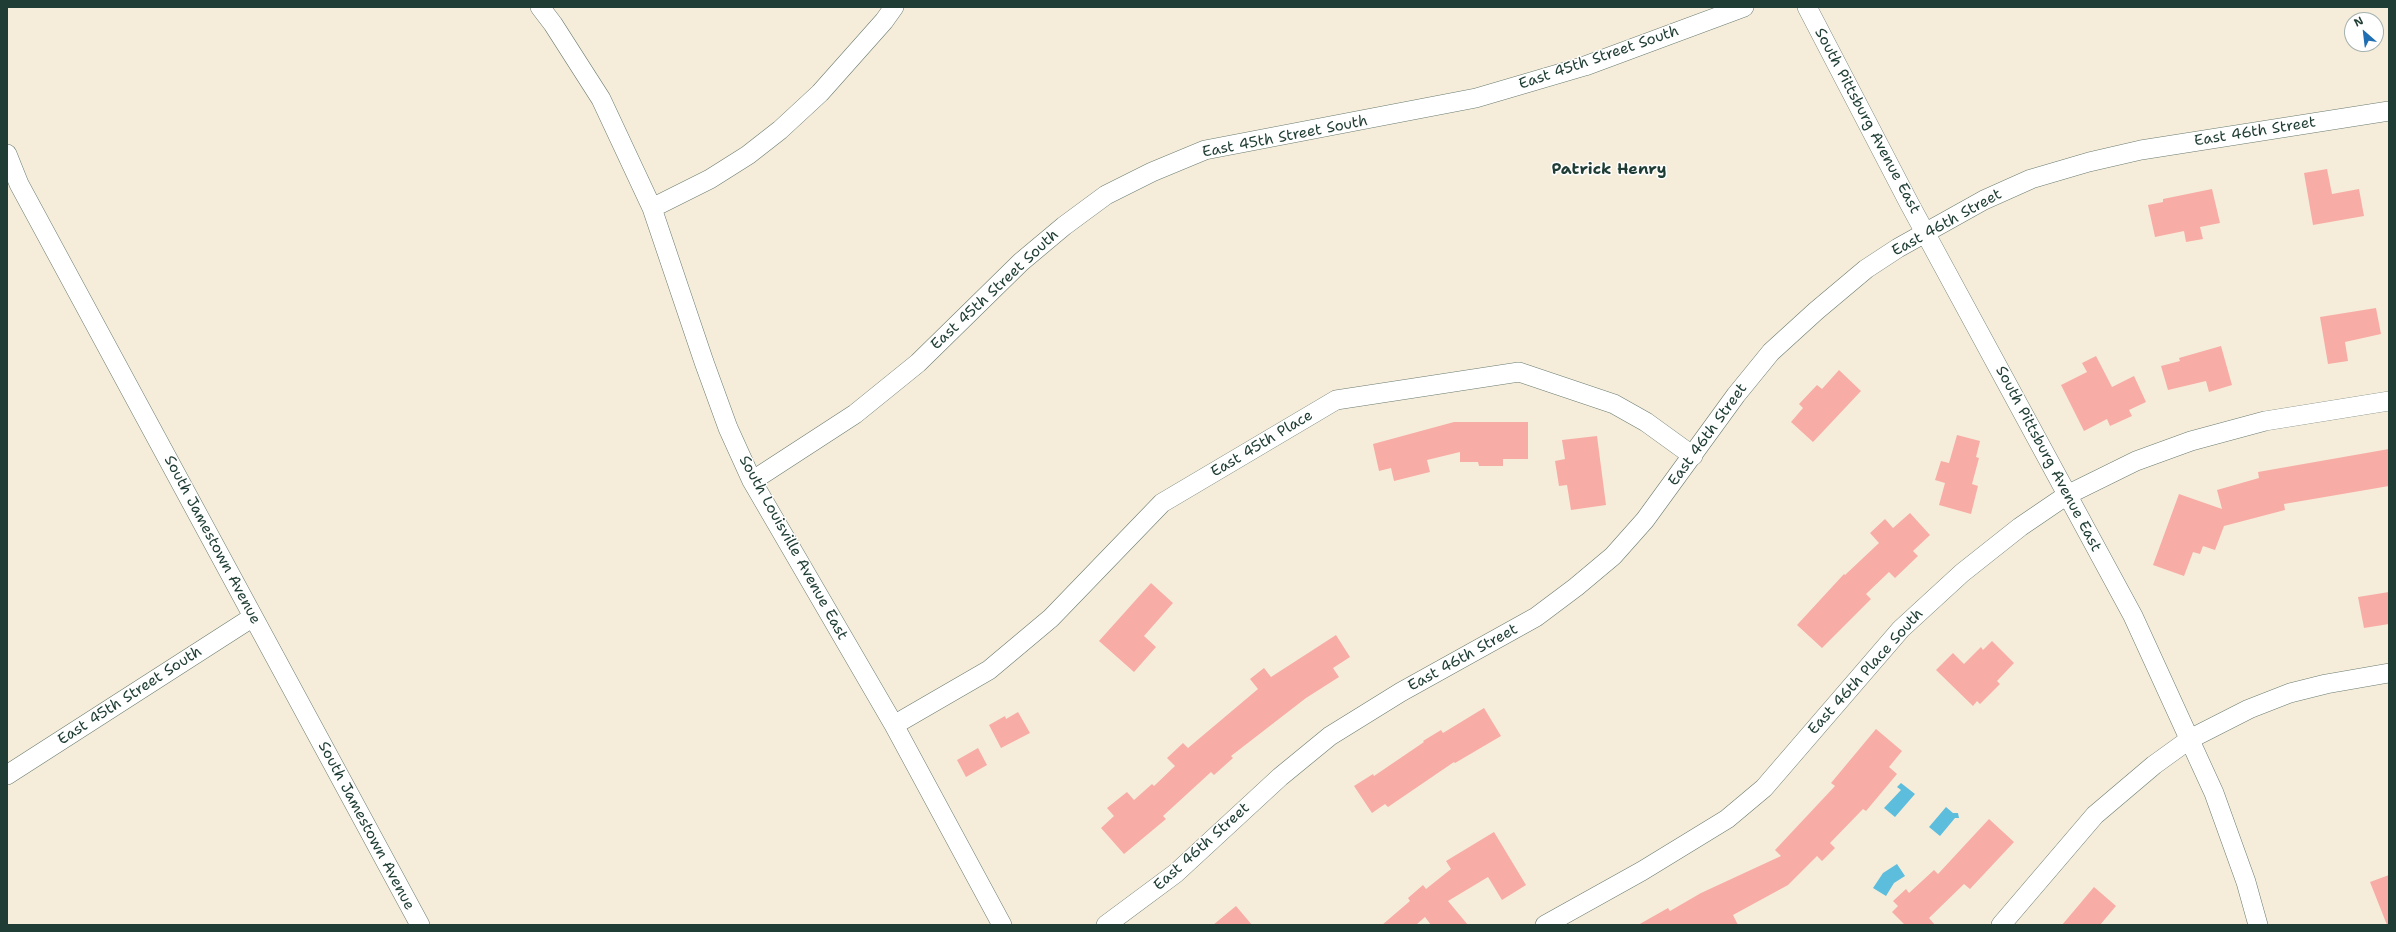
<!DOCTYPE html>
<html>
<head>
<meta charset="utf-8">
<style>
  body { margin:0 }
  #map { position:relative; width:2396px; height:932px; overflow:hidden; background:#f5edda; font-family:"Shantell Sans",sans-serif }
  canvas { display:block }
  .frame { position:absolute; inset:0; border:8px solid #1f3d34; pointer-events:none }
  .north { position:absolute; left:2344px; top:12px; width:40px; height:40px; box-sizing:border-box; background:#fff; border:1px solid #a5b1ae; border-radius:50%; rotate:332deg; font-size:11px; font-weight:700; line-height:16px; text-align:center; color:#1f3d34 }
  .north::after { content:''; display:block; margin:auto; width:14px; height:18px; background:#1f6fb2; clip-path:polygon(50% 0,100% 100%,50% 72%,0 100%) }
</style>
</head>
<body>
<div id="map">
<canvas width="2396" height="932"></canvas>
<div class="frame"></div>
<div class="north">N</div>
</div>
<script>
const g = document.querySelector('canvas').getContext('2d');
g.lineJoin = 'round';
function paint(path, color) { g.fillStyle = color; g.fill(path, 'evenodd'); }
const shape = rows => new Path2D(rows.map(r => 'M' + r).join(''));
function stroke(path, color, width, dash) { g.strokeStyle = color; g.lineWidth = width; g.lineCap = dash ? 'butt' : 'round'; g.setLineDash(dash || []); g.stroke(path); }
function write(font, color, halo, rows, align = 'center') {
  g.font = font + ' "Shantell Sans",sans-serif'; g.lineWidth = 3; g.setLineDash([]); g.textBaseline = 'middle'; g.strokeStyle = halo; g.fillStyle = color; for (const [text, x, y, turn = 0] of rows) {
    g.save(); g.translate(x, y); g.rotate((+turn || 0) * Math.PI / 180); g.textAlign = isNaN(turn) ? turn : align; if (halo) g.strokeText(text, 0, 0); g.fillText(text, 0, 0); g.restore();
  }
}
paint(shape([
  [1901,783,1915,794,1895,817,1884,808,1901,790,1897,787],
  [1946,807,1953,813,1958,813,1959,818,1955,818,1940,836,1929,827],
  [1897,864,1905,876,1894,883,1886,896,1873,888,1883,873]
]), '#5dbddc');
paint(shape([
  [2327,169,2332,194,2359,189,2364,216,2313,225,2304,173],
  [2212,189,2220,223,2200,227,2203,239,2186,242,2184,231,2155,237,2148,205,2163,202,2163,199],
  [2376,308,2381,334,2345,342,2348,361,2328,364,2320,317],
  [2221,346,2232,385,2209,392,2206,381,2168,390,2161,366,2180,361,2179,358],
  [2096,356,2112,387,2134,376,2146,402,2129,410,2132,416,2110,426,2107,419,2084,431,2061,385,2087,372,2082,363],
  [1839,370,1861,391,1813,442,1791,422,1803,408,1799,404,1817,385,1822,389],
  [1454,422,1528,422,1528,459,1503,459,1503,466,1479,466,1478,462,1460,462,1460,452,1427,460,1430,472,1394,481,1391,468,1379,471,1373,444],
  [1957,435,1980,441,1976,457,1979,458,1972,484,1978,486,1971,514,1939,505,1945,483,1935,480,1941,461,1949,463],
  [1597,436,1606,505,1571,510,1567,485,1559,486,1555,461,1565,459,1562,440],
  [2389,449,2389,486,2284,504,2285,510,2224,526,2215,550,2203,546,2200,554,2193,552,2184,576,2153,565,2179,494,2222,509,2217,490,2259,478,2258,472],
  [1910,513,1930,535,1913,551,1918,556,1895,578,1889,572,1866,594,1871,599,1822,648,1797,625,1844,574,1845,575,1879,543,1870,533,1885,519,1893,528],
  [1151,583,1173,603,1144,636,1156,647,1134,672,1099,641],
  [2389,592,2389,624,2364,628,2358,597],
  [1336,635,1350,657,1333,668,1339,677,1306,698,1231,756,1233,758,1214,775,1211,772,1163,816,1166,819,1124,854,1101,828,1114,816,1107,808,1127,792,1134,800,1152,784,1154,786,1175,766,1167,758,1183,743,1188,748,1258,689,1250,679,1264,668,1271,677],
  [1992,641,2014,663,1997,681,2000,684,1980,704,1977,701,1973,706,1936,670,1953,653,1964,664,1981,647,1983,650],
  [1484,708,1501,736,1455,763,1454,762,1388,807,1385,804,1372,813,1354,786,1373,774,1374,776,1424,742,1423,741,1441,730,1443,733],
  [1018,712,1030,733,1001,748,989,725,1005,716,1006,719],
  [1876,729,1902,751,1889,767,1897,774,1866,811,1863,809,1830,843,1835,848,1822,861,1817,856,1788,885,1733,915,1738,925,1638,925,1668,908,1670,911,1701,893,1781,856,1775,850,1835,786,1831,783],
  [978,748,987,765,966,777,957,760],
  [1989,819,2014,842,1970,889,1964,884,1929,918,1935,925,1905,925,1892,912,1898,906,1893,901,1906,889,1909,893,1934,870,1938,874],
  [1494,832,1526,885,1502,900,1488,877,1448,901,1468,925,1431,925,1425,917,1416,925,1382,925,1410,901,1408,898,1423,885,1426,889,1451,869,1446,861],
  [2389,875,2389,925,2387,925,2370,882],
  [2094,887,2116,906,2100,925,2062,925],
  [1236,906,1252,925,1213,925]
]), '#f8aca6');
const street = shape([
  [540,7,553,24,601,99,652,208,704,362,728,428,752,481,894,725,1002,925],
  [1807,7,1909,203,2133,616,2214,793,2246,882,2258,925],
  [7,154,19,184,420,925],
  [652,208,710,179,748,155,780,130,820,93,884,21,894,7],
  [752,481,855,414,918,363,1021,262,1064,226,1106,195,1152,172,1205,150,1476,98,1585,66,1744,7],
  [894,725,989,670,1051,618,1162,503,1336,400,1519,372,1614,404,1646,422,1693,456],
  [7,775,253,617],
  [1106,925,1176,873,1280,777,1330,736,1401,692,1536,617,1576,587,1613,556,1645,520,1736,395,1771,352,1816,311,1866,269,1898,248,1984,200,2031,179,2089,162,2141,150,2389,111],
  [1545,925,1642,871,1727,819,1764,788,1901,629,1962,573,2020,527,2067,495,2136,461,2191,441,2265,421,2389,401],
  [2001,925,2095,815,2154,765,2190,739,2249,709,2290,693,2326,684,2389,673]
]);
stroke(street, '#6a7b6e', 20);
stroke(street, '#fff', 19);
write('15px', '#1f3d34', '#fff', [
  ["East 45th Street South",1599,58,-19],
  ["South Pittsburg Avenue East",1867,121,62],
  ["East 46th Street",2255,132,-9],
  ["East 45th Street South",1285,137,-11],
  ["East 46th Street",1947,223,-29],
  ["East 45th Street South",995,290,-43],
  ["East 46th Street",1708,435,-54],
  ["East 45th Place",1262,444,-31],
  ["South Pittsburg Avenue East",2048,459,62],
  ["South Jamestown Avenue",212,540,62],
  ["South Louisville Avenue East",793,548,61],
  ["East 46th Street",1463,658,-29],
  ["East 46th Place South",1866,672,-48],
  ["East 45th Street South",130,696,-33],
  ["South Jamestown Avenue",366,826,62],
  ["East 46th Street",1202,847,-42]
]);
write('bold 16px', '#1f3d34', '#fff', [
  ["Patrick Henry",1609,170]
]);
</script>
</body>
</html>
